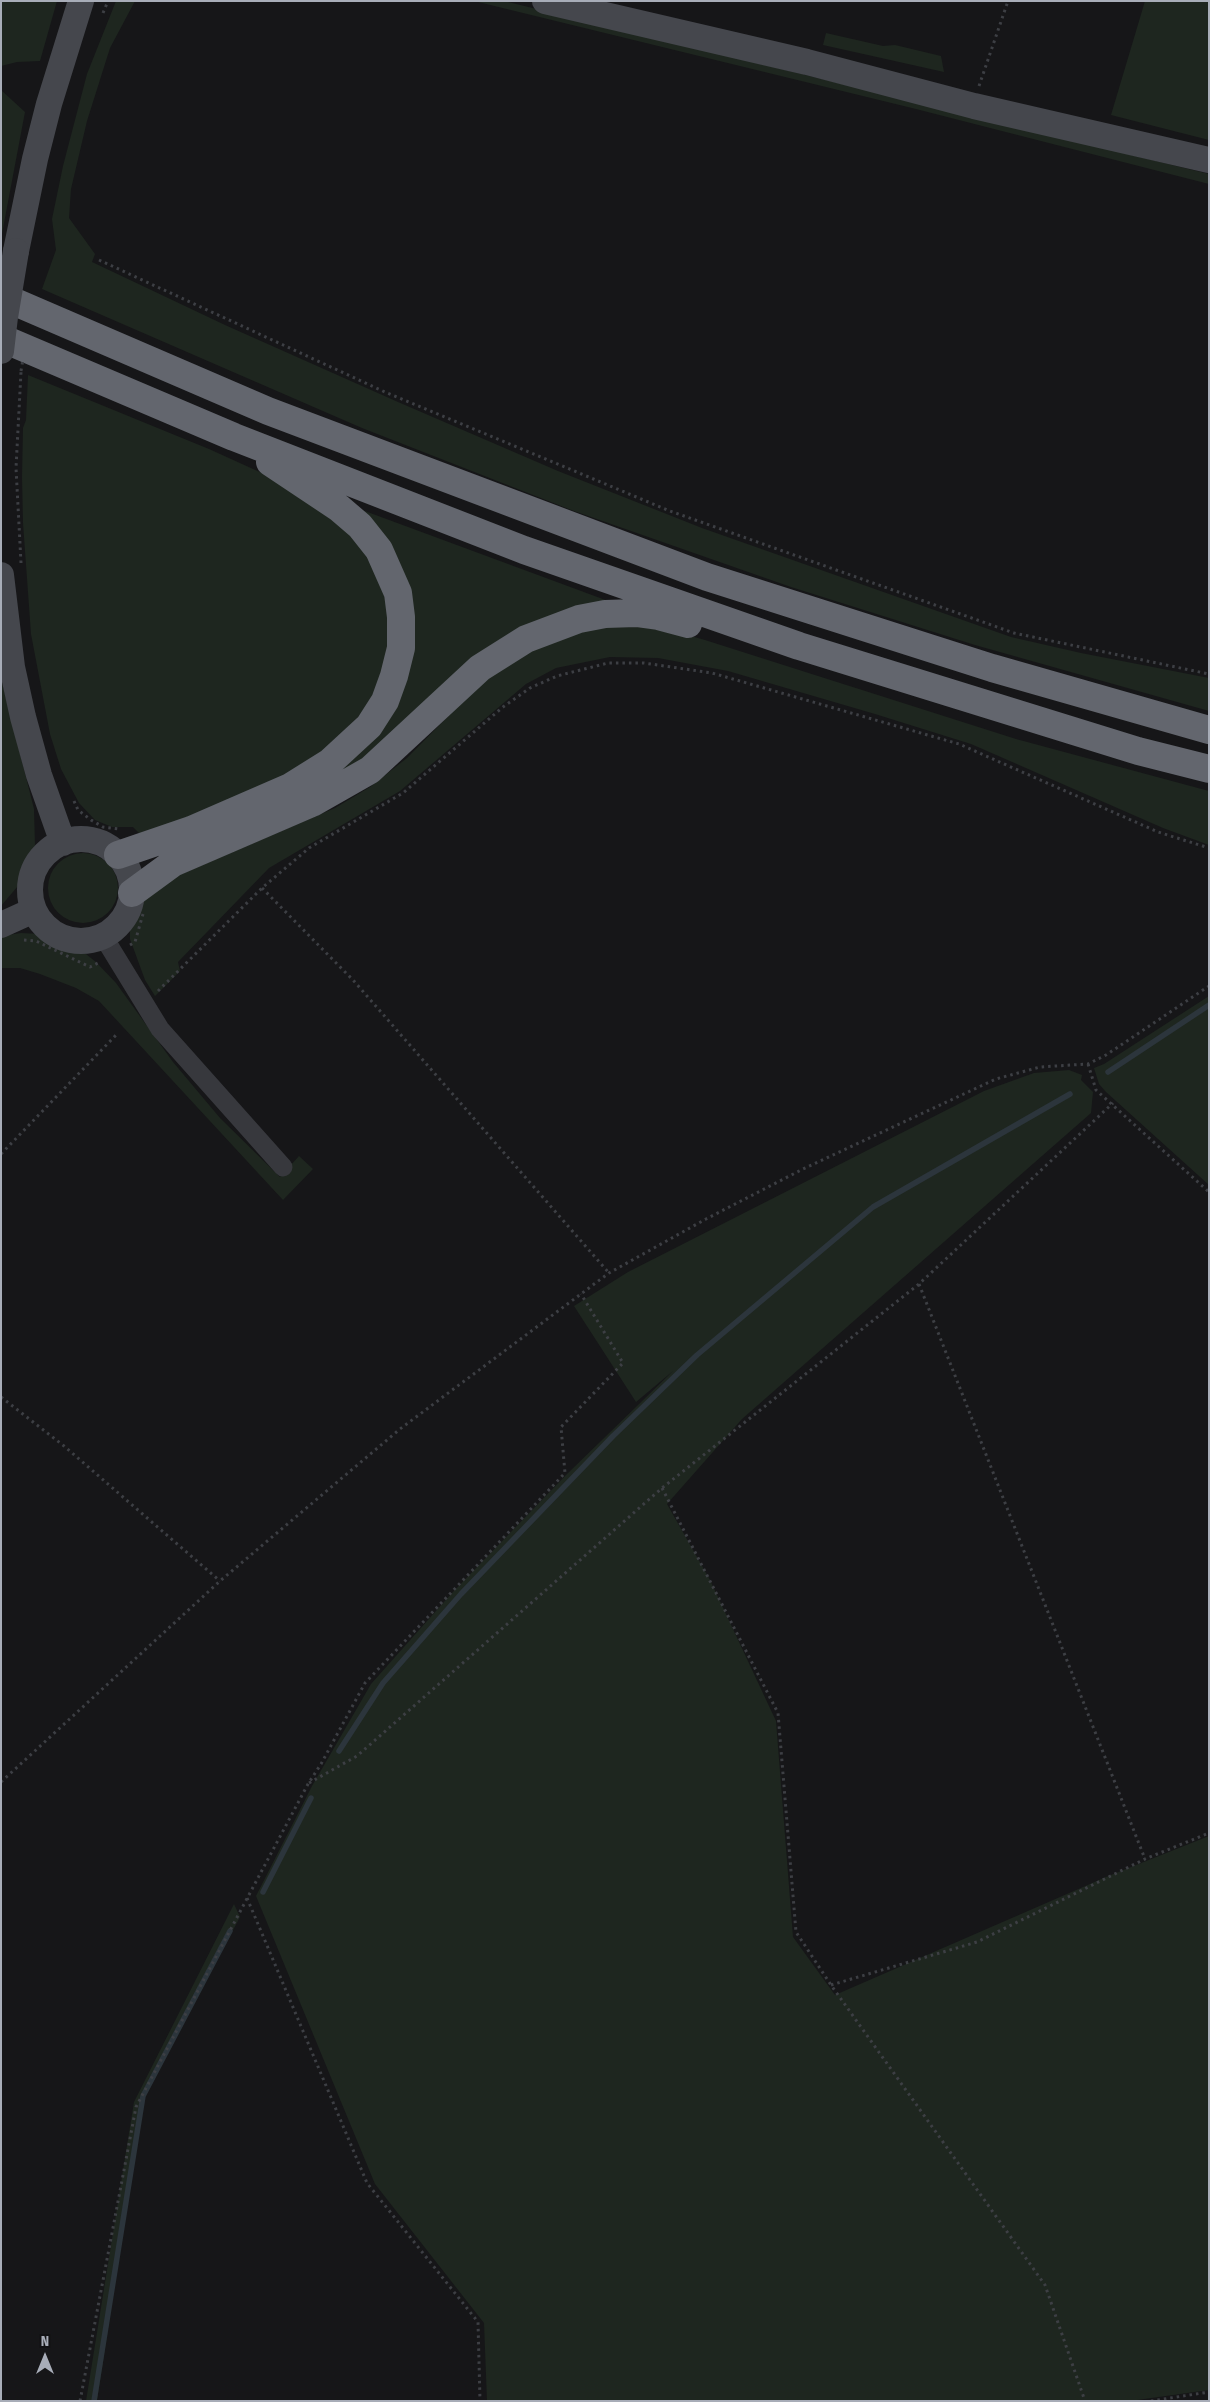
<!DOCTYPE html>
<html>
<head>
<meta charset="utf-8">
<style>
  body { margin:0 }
  #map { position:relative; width:1210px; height:2402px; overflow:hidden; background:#161618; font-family:"Fira Sans Condensed",sans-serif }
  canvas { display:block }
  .frame { position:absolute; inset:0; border:2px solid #a8adb8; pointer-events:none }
  .north { position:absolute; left:20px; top:2332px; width:50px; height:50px; -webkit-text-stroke:4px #111113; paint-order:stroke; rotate:0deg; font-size:14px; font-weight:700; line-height:20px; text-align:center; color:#a8adb8 }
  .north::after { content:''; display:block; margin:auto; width:18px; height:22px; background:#a8adb8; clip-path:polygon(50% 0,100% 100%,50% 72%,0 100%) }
</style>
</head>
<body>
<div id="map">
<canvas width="1210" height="2402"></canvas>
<div class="frame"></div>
<div class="north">N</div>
</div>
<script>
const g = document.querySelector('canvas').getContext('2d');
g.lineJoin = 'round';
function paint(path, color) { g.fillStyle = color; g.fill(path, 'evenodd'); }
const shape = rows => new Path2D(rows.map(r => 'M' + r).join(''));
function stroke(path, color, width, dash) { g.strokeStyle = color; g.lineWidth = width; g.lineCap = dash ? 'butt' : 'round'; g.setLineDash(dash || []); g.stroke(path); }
paint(shape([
  [1,1,57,1,40,61,17,62,1,66],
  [116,1,135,1,110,48,87,121,71,189,69,218,95,254,92,262,225,325,398,402,558,471,702,528,1011,637,1081,653,1209,678,1209,711,975,645,791,587,574,511,362,428,42,289,56,250,52,219,63,166,87,74],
  [474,1,504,1,1209,174,1209,184,916,109],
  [1145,1,1209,1,1209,140,1111,115],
  [826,33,883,46,895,45,941,56,944,72,823,45],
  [1,90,25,112,1,239],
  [28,375,209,449,286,484,325,509,364,548,386,596,389,613,387,661,368,707,324,752,286,776,142,836,133,827,112,827,95,820,79,803,61,769,50,734,31,634,23,523,22,477,23,428,26,420],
  [354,507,619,605,587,610,376,756,207,831,327,774,407,642],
  [652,625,705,640,1016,739,1209,791,1209,845,1163,828,971,744,875,714,728,671,658,658,610,657,556,668,526,684,400,791,269,868,178,962,180,971,155,996,145,980,130,939,130,925,143,899,177,876,335,808,370,787,407,758,480,684,519,654,590,628],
  [1,678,34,809,35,846,23,880,1,906],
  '48 888a35 35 0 1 1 70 0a35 35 0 1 1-70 0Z',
  [21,933,42,934,60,943,77,947,96,962,116,983,173,1062,220,1118,280,1177,299,1156,313,1169,283,1200,99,1001,76,988,40,974,20,968,1,968,1,936],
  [1209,996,1209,1185,1106,1092,1099,1084,1094,1068,1104,1064],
  [1069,1070,1082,1075,1081,1080,1093,1092,1091,1113,742,1419,667,1504,710,1580,776,1721,793,1937,835,1995,1106,1877,1209,1836,1209,2390,1130,2401,487,2401,484,2323,375,2184,256,1896,312,1786,371,1684,452,1593,566,1475,673,1371,636,1402,574,1306,628,1272,984,1091,1034,1073],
  [234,1904,240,1917,143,2101,97,2401,86,2401,134,2102]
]), '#1e261f');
stroke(shape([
  [1108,1072,1209,1005],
  [339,1751,383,1683,461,1594,613,1436,697,1355,873,1207,1070,1094],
  [263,1892,311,1798],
  [94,2401,143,2096,230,1931]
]), '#2c353c', 5.5);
stroke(shape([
  [103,13,108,1],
  [979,86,1008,1],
  [99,260,385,392,670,511,1014,633,1209,674],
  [21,563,16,468,21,372],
  [74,801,78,810,91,820,103,827,119,829],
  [262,888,353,980,609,1273],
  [24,940,36,941,90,967,98,963],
  [130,945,135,942,143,914],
  [158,991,262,888,309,848,403,793,503,707,530,688,557,676,608,663,644,663,712,673,959,744,1158,832,1209,848],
  [1088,1064,1096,1090,1209,1192],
  [1,1154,118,1033],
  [919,1284,1145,1859],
  [1,1397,64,1446,220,1581],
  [662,1488,778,1713,796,1932,831,1985,1045,2285,1085,2401],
  [1,1782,220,1581,400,1429,609,1273,706,1219,803,1169,996,1079,1040,1067,1088,1064,1106,1055,1209,986],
  [309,1783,357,1756,662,1488,919,1284,1113,1103],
  [247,1898,367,2183,478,2322,480,2401],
  [831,1985,977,1942,1145,1859,1209,1833],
  [80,2401,136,2107,308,1784,321,1764,365,1683,565,1473,561,1427,623,1363,581,1294],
  [1151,2401,1209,2392]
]), '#3d3f44', 3, [2.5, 4]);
stroke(shape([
  [103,936,160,1029,283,1167]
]), '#37383d', 19);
stroke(shape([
  [545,1,807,62,974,106,1209,160],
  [16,251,35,159,49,104,81,1],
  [1,575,12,667,23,717,39,775,63,843],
  '30 890a51 51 0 1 1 102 0a51 51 0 1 1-102 0Z',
  [1,925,34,910]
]), '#45474d', 26);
stroke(shape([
  [1,296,268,411,707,577,992,668,1209,730],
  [1,338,234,437,524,550,799,646,1138,751,1209,769],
  [118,855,191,830,290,787,330,762,369,726,385,701,394,676,401,648,401,617,398,593,379,550,360,526,339,508,270,462],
  [132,893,173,863,312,803,370,770,480,668,526,639,579,619,605,614,636,613,658,616,688,624]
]), '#63666e', 28);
stroke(shape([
  [21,371,23,359]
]), '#3d3f44', 3, [2.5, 4]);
stroke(shape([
  [1,351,5,317,16,251]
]), '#45474d', 26);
</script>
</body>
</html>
